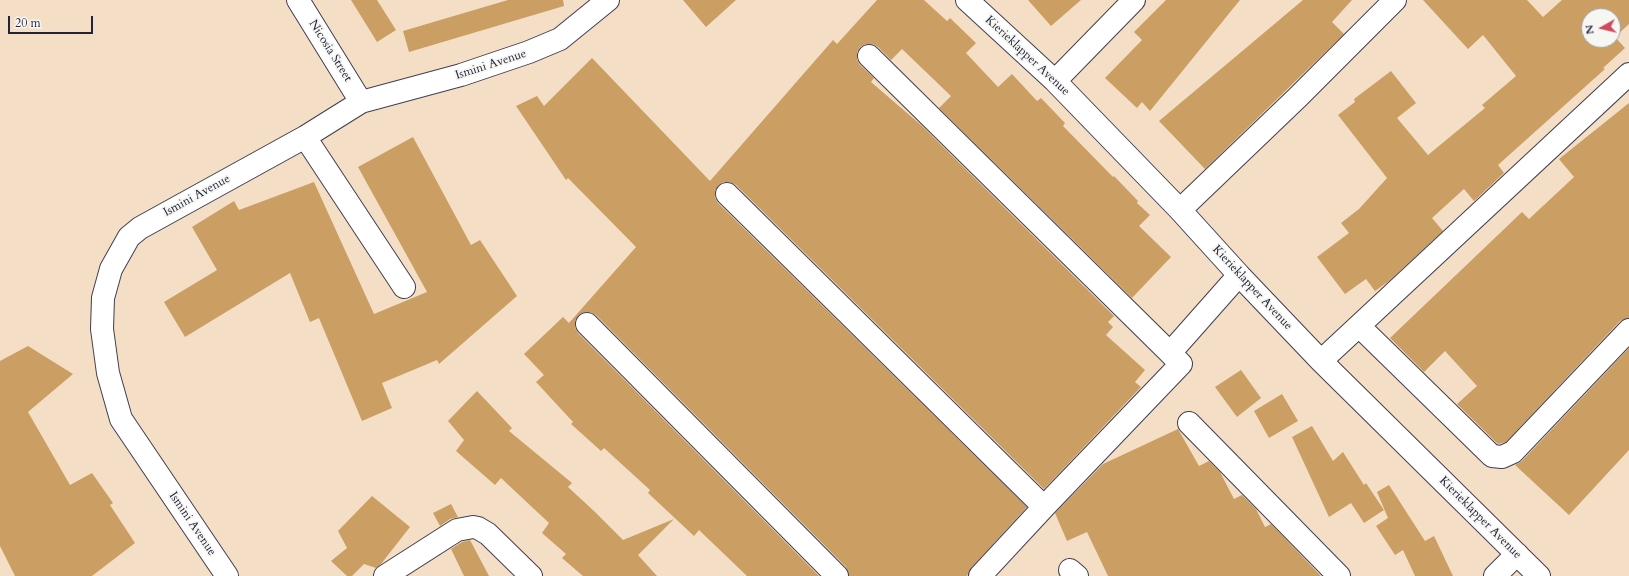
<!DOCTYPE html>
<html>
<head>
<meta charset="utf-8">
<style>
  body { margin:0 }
  #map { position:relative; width:1629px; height:576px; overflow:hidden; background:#f4dfc6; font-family:Cardo,serif }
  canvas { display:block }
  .north { position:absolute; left:1581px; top:8px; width:40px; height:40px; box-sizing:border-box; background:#f6f6f2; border:1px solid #a1a1a9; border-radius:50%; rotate:262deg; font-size:11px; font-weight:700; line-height:16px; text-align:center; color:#22223b }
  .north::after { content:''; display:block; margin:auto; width:14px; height:18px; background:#d1495b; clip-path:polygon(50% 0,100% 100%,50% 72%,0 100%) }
  .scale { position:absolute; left:8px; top:16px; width:85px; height:18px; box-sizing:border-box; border:2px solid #22223b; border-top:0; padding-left:5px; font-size:12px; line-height:14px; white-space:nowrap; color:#22223b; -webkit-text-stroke:3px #f6f6f2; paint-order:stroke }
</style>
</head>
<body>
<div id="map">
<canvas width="1629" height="576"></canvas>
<div class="north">N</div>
<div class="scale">20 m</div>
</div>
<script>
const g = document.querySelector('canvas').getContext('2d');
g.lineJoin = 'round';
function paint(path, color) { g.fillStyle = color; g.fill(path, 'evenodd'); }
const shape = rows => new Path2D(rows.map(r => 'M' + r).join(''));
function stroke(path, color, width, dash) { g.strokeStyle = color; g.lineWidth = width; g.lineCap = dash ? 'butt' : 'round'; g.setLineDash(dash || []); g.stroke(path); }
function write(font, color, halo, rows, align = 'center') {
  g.font = font + ' Cardo,serif'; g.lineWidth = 3.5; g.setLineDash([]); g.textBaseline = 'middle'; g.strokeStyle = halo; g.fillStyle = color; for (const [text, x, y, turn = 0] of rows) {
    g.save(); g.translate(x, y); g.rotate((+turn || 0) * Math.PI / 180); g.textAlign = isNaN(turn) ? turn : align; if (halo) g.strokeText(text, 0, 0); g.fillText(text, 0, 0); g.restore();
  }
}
paint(shape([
  [351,0,377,0,396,30,377,42],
  [508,0,563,0,564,6,409,52,403,31],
  [683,0,736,0,706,27],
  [877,0,924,0,947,21,950,18,976,43,966,53,998,87,1012,74,1037,101,1041,98,1065,123,1063,126,1113,177,1114,176,1138,201,1137,203,1150,215,1139,226,1171,257,1132,298,939,108,951,96,902,49,891,60,878,47,873,44,866,44,860,47,857,52,857,60,860,65,874,78,871,82,921,125,1114,316,1108,322,1113,327,1106,335,1145,370,1135,382,1141,387,1044,489,736,185,730,182,723,182,718,186,715,191,715,198,718,203,1027,507,971,568,967,576,849,576,846,567,596,315,590,312,584,312,579,315,575,321,575,328,578,333,819,576,747,576,699,530,694,536,648,493,650,490,604,448,601,451,571,424,573,422,536,382,544,375,524,354,563,317,569,323,636,247,568,178,566,180,516,106,537,96,544,106,592,58,710,181,833,40,837,44],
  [1028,0,1081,0,1051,26],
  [1166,0,1240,0,1150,111,1142,102,1137,108,1105,78,1142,40,1134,32],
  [1303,0,1352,0,1332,22,1344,34,1205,169,1159,121],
  [1423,0,1527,0,1543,17,1562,0,1629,0,1629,24,1615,37,1625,48,1603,68,1605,69,1498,165,1504,173,1474,201,1464,189,1432,218,1443,231,1389,281,1375,291,1366,279,1345,294,1317,257,1349,233,1341,223,1359,209,1387,178,1338,115,1355,102,1354,99,1391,71,1416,103,1397,118,1428,155,1485,108,1482,105,1516,76,1483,35,1468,49],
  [1589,16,1613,16,1613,40,1589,40],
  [1629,103,1629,318,1620,321,1506,442,1498,444,1457,404,1477,386,1445,351,1424,372,1390,338,1522,212,1529,219,1574,177,1559,159],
  [413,137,471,245,480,240,517,296,439,364,437,360,382,383,392,408,362,421,319,318,310,322,290,273,185,337,164,302,217,270,192,227,234,201,239,210,314,182,374,314,427,292,358,167],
  [28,346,73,374,28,412,70,485,92,473,113,503,110,505,135,543,92,576,15,576,0,546,0,361],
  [1629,348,1629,450,1569,515,1515,465,1522,461],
  [1241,370,1261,398,1237,417,1215,387],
  [477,391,512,428,509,431,572,483,568,487,594,511,623,540,674,519,638,555,657,576,583,576,562,558,566,554,542,533,549,523,501,478,495,485,456,451,464,440,448,421],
  [1282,394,1298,421,1269,438,1254,411],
  [1312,426,1333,461,1343,452,1364,485,1366,483,1384,510,1364,523,1351,503,1329,517,1292,437],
  [1178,429,1199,466,1209,461,1220,472,1234,499,1242,495,1256,509,1265,527,1271,524,1321,576,1108,576,1087,532,1067,541,1055,513,1103,464],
  [1389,485,1425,541,1434,536,1453,576,1415,576,1403,550,1395,555,1376,526,1388,518,1377,492],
  [372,496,410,527,381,564,376,568,364,564,352,576,347,576,331,561,347,548,338,531],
  [451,504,458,517,450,519,440,526,433,513],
  [470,540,489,576,464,576,451,549,462,542]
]), '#cb9e63');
const minor = shape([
  [298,0,361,102],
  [967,0,1055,81,1180,210,1239,275,1321,361,1539,576],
  [869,56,1170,353],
  [1055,81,1134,0],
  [305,137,404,287],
  [727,194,1044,507],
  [1180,210,1298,97,1395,0],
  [587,324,837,576],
  [1359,326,1492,456,1502,457,1513,452,1629,330],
  [1321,361,1629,74],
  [1189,423,1339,576],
  [1070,570,1077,576],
  [227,576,121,419,108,373,102,329,103,298,111,269,129,237,140,228,305,137,361,102,461,75,529,52,560,39,608,0],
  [385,576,457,530,473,527,478,528,488,534,531,576],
  [980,576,1044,507,1181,364,1170,353,1239,275],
  [1495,576,1517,554]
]);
stroke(minor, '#423e50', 24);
stroke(minor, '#fff', 22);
write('12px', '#22223b', '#f6f6f2', [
  ["Nicosia Street",330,51,58],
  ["Kierieklapper Avenue",1027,56,43],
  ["Ismini Avenue",491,65,-18],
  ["Ismini Avenue",197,196,-29],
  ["Kierieklapper Avenue",1252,288,47],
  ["Kierieklapper Avenue",1480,518,45],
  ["Ismini Avenue",192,524,56]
]);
</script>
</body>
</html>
